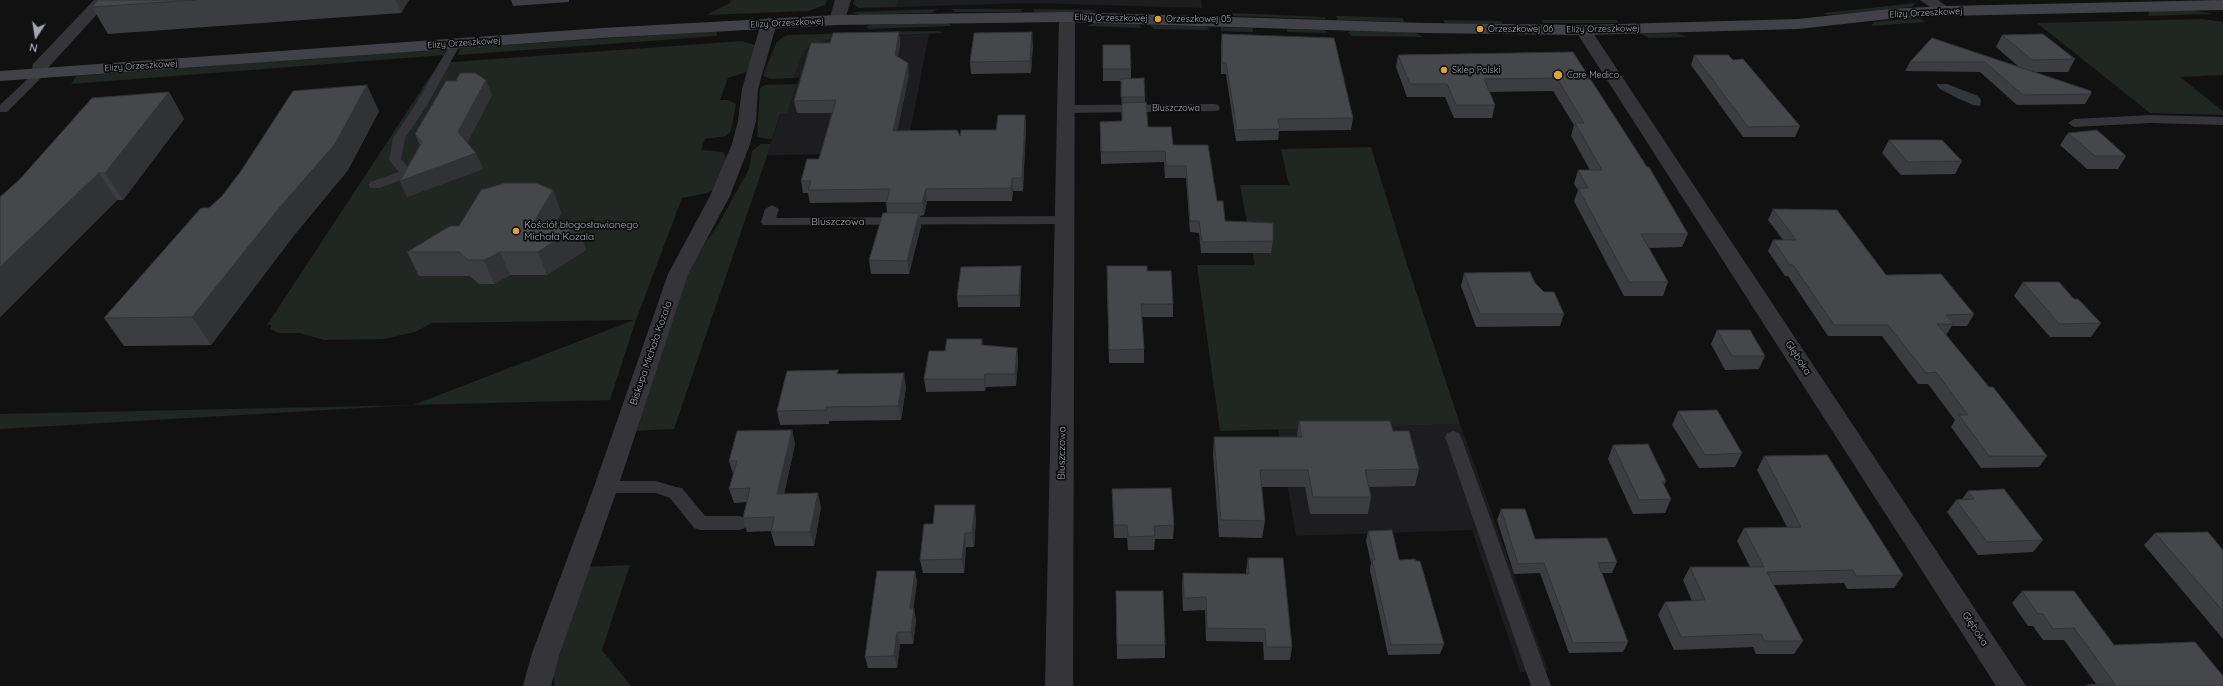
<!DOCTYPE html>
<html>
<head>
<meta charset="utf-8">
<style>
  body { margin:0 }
  #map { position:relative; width:2223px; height:686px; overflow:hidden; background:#111112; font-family:Quicksand,sans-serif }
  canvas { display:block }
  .north { position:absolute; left:16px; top:16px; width:40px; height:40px; -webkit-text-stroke:3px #0c0c0d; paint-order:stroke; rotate:192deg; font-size:11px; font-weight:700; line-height:16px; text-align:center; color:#a4a9b1 }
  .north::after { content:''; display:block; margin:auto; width:14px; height:18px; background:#a4a9b1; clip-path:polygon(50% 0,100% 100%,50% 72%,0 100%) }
</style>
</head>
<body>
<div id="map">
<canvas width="2223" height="686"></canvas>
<div class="north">N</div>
</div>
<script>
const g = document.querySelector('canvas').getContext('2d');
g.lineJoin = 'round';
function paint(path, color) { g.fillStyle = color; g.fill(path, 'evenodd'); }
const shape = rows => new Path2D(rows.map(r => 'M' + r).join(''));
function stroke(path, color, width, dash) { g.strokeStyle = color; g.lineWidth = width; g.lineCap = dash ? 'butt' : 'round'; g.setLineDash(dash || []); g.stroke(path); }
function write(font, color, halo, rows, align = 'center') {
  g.font = font + ' Quicksand,sans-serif'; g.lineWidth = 3.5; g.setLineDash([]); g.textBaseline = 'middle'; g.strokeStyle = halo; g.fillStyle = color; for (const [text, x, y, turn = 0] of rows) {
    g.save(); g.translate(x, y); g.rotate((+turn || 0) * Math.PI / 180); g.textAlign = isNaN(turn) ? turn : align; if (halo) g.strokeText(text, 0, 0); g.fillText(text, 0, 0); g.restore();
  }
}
paint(shape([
  [899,0,1201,0,1202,8,1030,3,897,7],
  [929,34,906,154,767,155,781,113,787,113,799,78,793,78,802,51,830,39],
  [1460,424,1505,550,1548,671,1520,672,1472,530,1296,536,1278,429]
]), '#1d1d1f');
paint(shape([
  [731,0,827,0,825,5,808,11,706,15,730,3],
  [854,0,899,0,897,7,859,8,853,4],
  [1915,3,1912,7,1828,15,1823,13],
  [938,9,931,13,860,15,852,12],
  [951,9,1022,9,1021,12,955,12],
  [1034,9,1097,10,1091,12,1034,12],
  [2192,10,2213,14,2148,16,2149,11],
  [1232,13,1325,17,1325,19,1233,16],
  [1336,16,1403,18,1404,22,1337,20],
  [1904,19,1920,19,1926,22,1871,26,1874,22],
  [2203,19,2223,22,2223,75,2180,77,2223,111,2223,115,2150,113,2037,23],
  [1443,20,1501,21,1503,24,1445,23],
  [1541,20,1617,20,1619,23,1543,23],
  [947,23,950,24,951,26,869,29,866,27,870,25],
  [1095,23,1139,24,1141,28,1086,26],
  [1150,25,1205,26,1210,28,1207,30,1154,29],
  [1221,27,1253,28,1253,32,1221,31],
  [1291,29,1324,30,1328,33,1287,32,1287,29],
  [717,31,717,36,458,55,460,48],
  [938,31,944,33,864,37,867,32],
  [1350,31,1414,32,1423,37,1352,36,1348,33],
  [849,33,851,38,830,39,804,50,793,78,771,79,763,76,776,43,783,37,789,35],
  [1676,33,1688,37,1649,38,1641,34],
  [742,41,758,46,749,71,728,78,720,100,728,100,736,104,731,131,726,136,705,139,701,150,723,152,726,158,717,187,708,193,682,198,636,320,610,400,413,405,0,429,0,414,413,405,634,320,432,323,415,332,384,339,324,340,300,333,278,333,271,329,271,325,267,325,439,63],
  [447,48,444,55,71,84,76,76],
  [797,84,787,113,780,114,772,139,757,137,760,88,765,85],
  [761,144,771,144,674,429,633,431,685,277,695,257,718,225,749,169,752,151],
  [1371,147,1406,261,1460,424,1220,431,1197,265,1255,265,1240,185,1289,185,1281,149],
  [630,565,602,650,631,686,555,686,553,676,586,567]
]), '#202621');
paint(shape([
  [1936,84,1947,84,1978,96,1981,100,1980,106,1973,105,1959,99,1940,89]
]), '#30383d');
paint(shape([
  [456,40,461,43,426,107,405,138,401,159,413,173,411,176,380,188,370,188,369,185,370,182,399,172,389,160,393,138,414,107,451,43,456,40],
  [39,71,43,72,45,74,7,112,0,112,0,105,35,72,39,71],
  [1214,104,1218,105,1220,108,1218,111,1066,113,1060,109,1066,105,1214,104],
  [2151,115,2223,117,2223,125,2151,123,2074,127,2068,123,2074,119,2151,115],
  [772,205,779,209,776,218,1064,216,1071,220,1064,224,763,225,761,222,765,209,772,205],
  [1453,431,1459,433,1461,437,1551,686,1531,686,1445,437,1447,433,1453,431],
  [606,481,656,481,676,487,682,488,705,516,739,516,745,518,748,523,745,528,739,530,700,530,694,528,670,498,656,493,606,493,600,492,598,487,600,482,606,481]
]), '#353539');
paint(shape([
  [94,0,110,0,47,69,45,78,33,78,31,74,33,64,94,0],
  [835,0,851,0,845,20,842,23,837,25,832,23,829,20,835,0],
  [1920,0,1938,0,1953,11,1950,14,1940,14,1920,0],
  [1067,12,1072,14,1075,17,1073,686,1045,686,1059,17,1062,14,1067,12],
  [769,18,775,20,777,23,758,89,756,121,750,144,730,196,688,274,618,487,560,653,551,686,523,686,532,653,594,487,668,274,710,196,732,144,738,121,742,89,761,23,763,20,769,18],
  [1583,25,1589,27,1591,30,2026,686,1996,686,1575,30,1577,27,1583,25]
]), '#353539');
paint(shape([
  [2223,0,2223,10,1945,16,1889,19,1798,29,1583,35,1425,33,1067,22,837,25,602,38,0,81,0,71,602,28,837,15,1067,12,1425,23,1583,25,1798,19,1889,9,1945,6,2223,0]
]), '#414247');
paint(shape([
  [98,0,409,0,401,13,108,34,92,7],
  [511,0,569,0,569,2,513,6],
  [899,32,900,44,898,57,909,74,897,131,960,136,996,130,1025,115,1026,127,1023,191,1013,191,1012,201,927,201,924,215,920,216,921,226,909,274,871,274,869,260,887,213,886,202,810,203,808,193,803,193,801,181,819,159,832,113,797,113,794,101,830,43],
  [1222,34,1353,118,1351,130,1279,131,1278,140,1236,141,1226,74,1221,74,1221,44],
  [2002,35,2075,59,2068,72,2035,72,2091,94,2085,104,2017,105,1980,72,1905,71,1910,62,1932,38,2019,67,1996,47],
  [1033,44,1031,73,971,74,970,62],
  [1103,45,1131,69,1131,78,1145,97,1145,102,1148,127,1173,145,1217,201,1225,221,1273,241,1271,253,1201,253,1199,233,1190,232,1186,178,1165,178,1164,162,1101,164,1100,122,1122,121,1121,81,1103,81],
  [1573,52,1688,234,1682,247,1649,248,1668,282,1663,296,1624,296,1574,201,1578,190,1574,184,1578,170,1590,170,1571,136,1574,125,1553,91,1489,92,1495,105,1492,118,1454,118,1445,97,1407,97,1396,67,1398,55],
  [1694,55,1733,60,1800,126,1795,137,1743,137,1691,65],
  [169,92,184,119,123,200,117,200,0,317,0,197],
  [492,95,467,143,476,153,483,169,407,197,400,181,420,145,415,134],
  [379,111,348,170,295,234,211,345,124,346,104,318,209,208],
  [2068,133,2126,156,2118,169,2087,169,2060,145],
  [1889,140,1962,161,1955,174,1901,175,1882,153],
  [553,190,561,213,554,226,577,226,586,250,547,275,510,275,494,284,479,284,470,276,419,276,407,252,459,226],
  [1773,209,1886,275,1974,314,1967,326,1952,326,1946,335,1989,387,2047,456,2039,467,1981,468,1951,427,1955,420,1928,384,1918,384,1882,336,1828,336,1788,276,1785,276,1768,251,1773,240,1783,240,1768,220],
  [1021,266,1021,278,1020,307,958,307,957,296],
  [1147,271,1173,304,1173,317,1142,317,1144,349,1144,363,1109,363,1107,279],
  [1464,273,1535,283,1564,314,1560,326,1476,327,1461,286],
  [2023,282,2074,299,2101,323,2091,337,2050,337,2014,296],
  [1717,330,1765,356,1759,369,1725,370,1711,344],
  [982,339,983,345,1017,348,1018,361,1016,386,986,387,985,391,926,392,924,379,945,351],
  [838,370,838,374,906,387,901,420,829,421,829,424,780,425,777,411],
  [1678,411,1742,453,1735,467,1699,468,1672,425],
  [1299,421,1393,431,1419,469,1415,486,1369,487,1371,497,1368,514,1310,514,1305,487,1261,487,1265,521,1262,538,1219,537,1213,454,1214,437,1297,437],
  [792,430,795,444,784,494,821,507,814,546,775,546,771,532,771,531,747,532,743,518,747,502,734,503,729,489,733,474,729,461],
  [1613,445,1666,481,1664,485,1671,499,1665,513,1633,514,1608,459],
  [1764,456,1903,575,1894,588,1847,589,1844,583,1774,585,1803,641,1794,654,1756,654,1753,647,1674,650,1658,615,1665,602,1692,601,1683,580,1690,567,1750,567,1737,541,1744,528,1787,527,1757,470],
  [1112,489,1174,525,1173,539,1155,539,1154,550,1128,550,1127,538,1114,538],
  [1968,491,2043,540,2033,552,1978,555,1947,512,1956,500,1962,499],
  [1501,509,1535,539,1617,562,1612,573,1602,573,1628,642,1623,652,1569,653,1540,573,1514,574,1497,520],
  [976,519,974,547,966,547,964,573,923,573,920,560,933,524],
  [1368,531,1399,560,1444,644,1440,654,1388,655,1370,570,1371,563,1366,541],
  [2155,533,2223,550,2223,639,2144,545],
  [1248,558,1292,647,1290,660,1264,660,1263,642,1206,641,1205,610,1183,611,1182,586,1183,573,1246,574,1246,571],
  [915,571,917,582,913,608,916,620,913,644,900,644,897,668,868,668,865,657],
  [1116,591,1165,645,1165,658,1117,659],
  [2022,591,2114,645,2223,686,2086,686,2087,685,2096,684,2064,640,2043,640,2033,626,2028,626,2012,603]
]), '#3b3d40');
paint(shape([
  [396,0,409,0,401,13],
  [899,32,900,44,896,67,895,55],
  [1032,32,1033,44,1031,73,1030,61],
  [908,63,909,74,895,143,893,131],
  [486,80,492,95,464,148,458,132],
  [367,85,379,111,348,170,295,234,211,345,192,317,280,207],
  [169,92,184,119,123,200,105,173],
  [1025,115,1026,127,1023,191,1022,178],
  [476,153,483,169,407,197,400,181],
  [99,173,117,200,0,317,0,267],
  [1012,178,1013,191,1012,201,1011,188],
  [926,189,927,201,924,215,922,203],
  [553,190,561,213,541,248,532,225],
  [919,213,921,226,909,274,907,261],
  [577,226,586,250,547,275,538,252],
  [500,252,510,275,494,284,484,260],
  [1021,266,1021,278,1020,307,1019,295],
  [1017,348,1018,361,1016,386,1015,374],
  [904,373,906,387,901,420,898,406],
  [985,374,986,387,985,391,984,379],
  [792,430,795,444,781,508,777,494],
  [818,493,821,507,814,546,810,532],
  [975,505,976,519,974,547,972,533],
  [965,533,966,547,964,573,962,559],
  [915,571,917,582,912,620,910,608],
  [914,608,916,620,913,644,911,632],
  [897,632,900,644,897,668,894,656]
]), '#303234');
const building = shape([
  [98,0,195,0,92,7,98,0],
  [899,32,895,55,908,63,893,131,957,130,960,136,961,130,996,130,998,115,1025,115,1022,178,1012,178,1011,188,926,189,922,203,886,203,890,189,808,190,811,181,801,181,807,159,819,159,836,100,794,101,811,43,830,43,833,33,899,32],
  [1032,32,1030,61,970,62,974,33,1032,32],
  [1222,34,1334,38,1353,118,1278,119,1280,129,1237,130,1226,63,1222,63,1222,34],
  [2043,34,2075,59,2032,60,2002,35,2043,34],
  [1932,38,2091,91,2091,94,2023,95,1985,62,1910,62,1932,38],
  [1103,45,1130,45,1131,69,1103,69,1103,45],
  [1573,52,1647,167,1649,167,1688,234,1641,234,1668,282,1629,282,1578,188,1588,188,1578,170,1602,170,1575,123,1584,123,1557,78,1484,79,1495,105,1456,105,1447,84,1410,84,1398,55,1573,52],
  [1694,55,1728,55,1733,60,1743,59,1800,126,1748,127,1694,55],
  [460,73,475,73,486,80,458,132,476,153,400,181,422,142,415,134,446,81,456,81,460,73],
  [1144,78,1145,97,1121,97,1121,79,1144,78],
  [367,85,335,144,280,207,192,317,104,318,201,208,209,208,222,196,241,171,293,91,367,85],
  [169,92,105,173,99,173,0,267,0,197,20,179,92,98,169,92],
  [1146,102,1148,127,1171,127,1173,145,1208,145,1217,201,1223,201,1225,221,1273,223,1273,241,1202,242,1199,221,1190,221,1186,166,1166,166,1165,151,1101,152,1100,122,1122,121,1122,103,1146,102],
  [2097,130,2126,156,2095,156,2068,133,2097,130],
  [1889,140,1942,140,1962,161,1908,162,1889,140],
  [505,183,536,183,553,190,532,225,577,226,538,252,500,252,484,260,468,260,459,252,407,252,450,226,459,226,481,190,505,183],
  [1773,209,1837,210,1886,275,1941,274,1974,314,1946,315,1954,324,1937,324,1989,387,1993,387,2047,456,1989,456,1959,415,1968,415,1936,372,1926,373,1888,325,1834,325,1793,265,1790,265,1773,240,1796,240,1773,209],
  [883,213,919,213,907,261,869,260,883,213],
  [1021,266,1019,295,957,296,961,267,1021,266],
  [1107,266,1147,266,1147,271,1171,271,1173,304,1141,304,1144,349,1109,350,1107,266],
  [1530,272,1535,283,1544,292,1554,292,1564,314,1480,314,1464,273,1530,272],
  [2023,282,2059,282,2074,299,2078,299,2101,323,2059,324,2023,282],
  [1717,330,1750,330,1765,356,1732,356,1717,330],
  [947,339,982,339,981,345,1017,348,1015,374,985,374,984,379,924,379,929,351,945,351,947,339],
  [838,370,837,374,904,373,898,406,826,407,826,410,777,411,787,371,838,370],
  [1717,410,1742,453,1705,455,1678,411,1717,410],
  [1299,421,1390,421,1393,431,1409,431,1419,469,1365,470,1371,497,1313,497,1308,470,1260,470,1265,521,1221,520,1214,437,1302,437,1299,421],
  [792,430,777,494,818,493,810,532,771,532,774,517,743,518,750,488,729,489,737,461,729,461,737,431,792,430],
  [1648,444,1666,481,1662,481,1671,499,1639,500,1613,445,1648,444],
  [1827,455,1903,575,1856,576,1853,570,1767,572,1803,641,1764,641,1761,634,1681,637,1665,602,1705,600,1690,567,1764,567,1744,528,1801,527,1764,456,1827,455],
  [1171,488,1174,525,1154,526,1155,536,1128,537,1127,525,1114,525,1112,489,1171,488],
  [2004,489,2043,540,1987,542,1956,500,1974,499,1968,491,2004,489],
  [935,505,975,505,972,533,965,533,962,559,920,560,924,524,933,524,935,505],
  [1501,509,1525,509,1535,539,1607,538,1617,562,1598,563,1628,642,1573,643,1544,563,1518,564,1501,509],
  [1392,530,1399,560,1415,559,1416,561,1420,561,1444,644,1391,645,1372,560,1375,560,1368,531,1392,530],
  [2208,532,2223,550,2223,611,2155,533,2208,532],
  [1248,558,1283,558,1292,647,1266,647,1265,629,1207,628,1206,597,1184,598,1183,573,1249,574,1248,558],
  [877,571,915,571,910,608,914,608,911,632,897,632,894,656,865,657,877,571],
  [1116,591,1163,591,1165,645,1117,645,1116,591],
  [2022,591,2074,591,2114,645,2195,642,2223,676,2223,686,2088,686,2087,685,2115,684,2074,628,2053,629,2043,614,2038,614,2022,591]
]);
paint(building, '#45474a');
stroke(building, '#303234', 1);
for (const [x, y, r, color] of [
  [1158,19,4,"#daa341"],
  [1480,29,4,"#daa341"],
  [1444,70,4,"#daa341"],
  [1558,75,5,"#daa341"],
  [516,231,4,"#daa341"]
]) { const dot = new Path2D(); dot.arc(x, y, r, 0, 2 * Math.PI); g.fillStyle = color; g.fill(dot); stroke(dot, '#0c0c0d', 1.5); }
write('9px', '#a4a9b1', '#0c0c0d', [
  ["Elizy Orzeszkowej",1926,13,-3],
  ["Elizy Orzeszkowej",1111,18,1],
  ["Elizy Orzeszkowej",787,23,-3],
  ["Elizy Orzeszkowej",1603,29,-1],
  ["Elizy Orzeszkowej",464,43,-4],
  ["Elizy Orzeszkowej",141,66,-4],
  ["Bluszczowa",1176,108]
]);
write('9px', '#a4a9b1', '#0c0c0d', [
  ["Orzeszkowej 05",1166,19],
  ["Orzeszkowej 06",1488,29],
  ["Sklep Polski",1452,70],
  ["Care Medico",1567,75]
], 'left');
write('10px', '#a4a9b1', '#0c0c0d', [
  ["Bluszczowa",838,222],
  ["Biskupa Michała Kozala",651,353,-71],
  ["Głęboka",1798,358,57],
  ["Bluszczowa",1062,453,-89],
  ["Głęboka",1975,629,57]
]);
write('10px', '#a4a9b1', '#0c0c0d', [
  ["Kościół błogosławionego",524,225],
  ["Michała Kozala",524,237]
], 'left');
</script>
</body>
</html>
